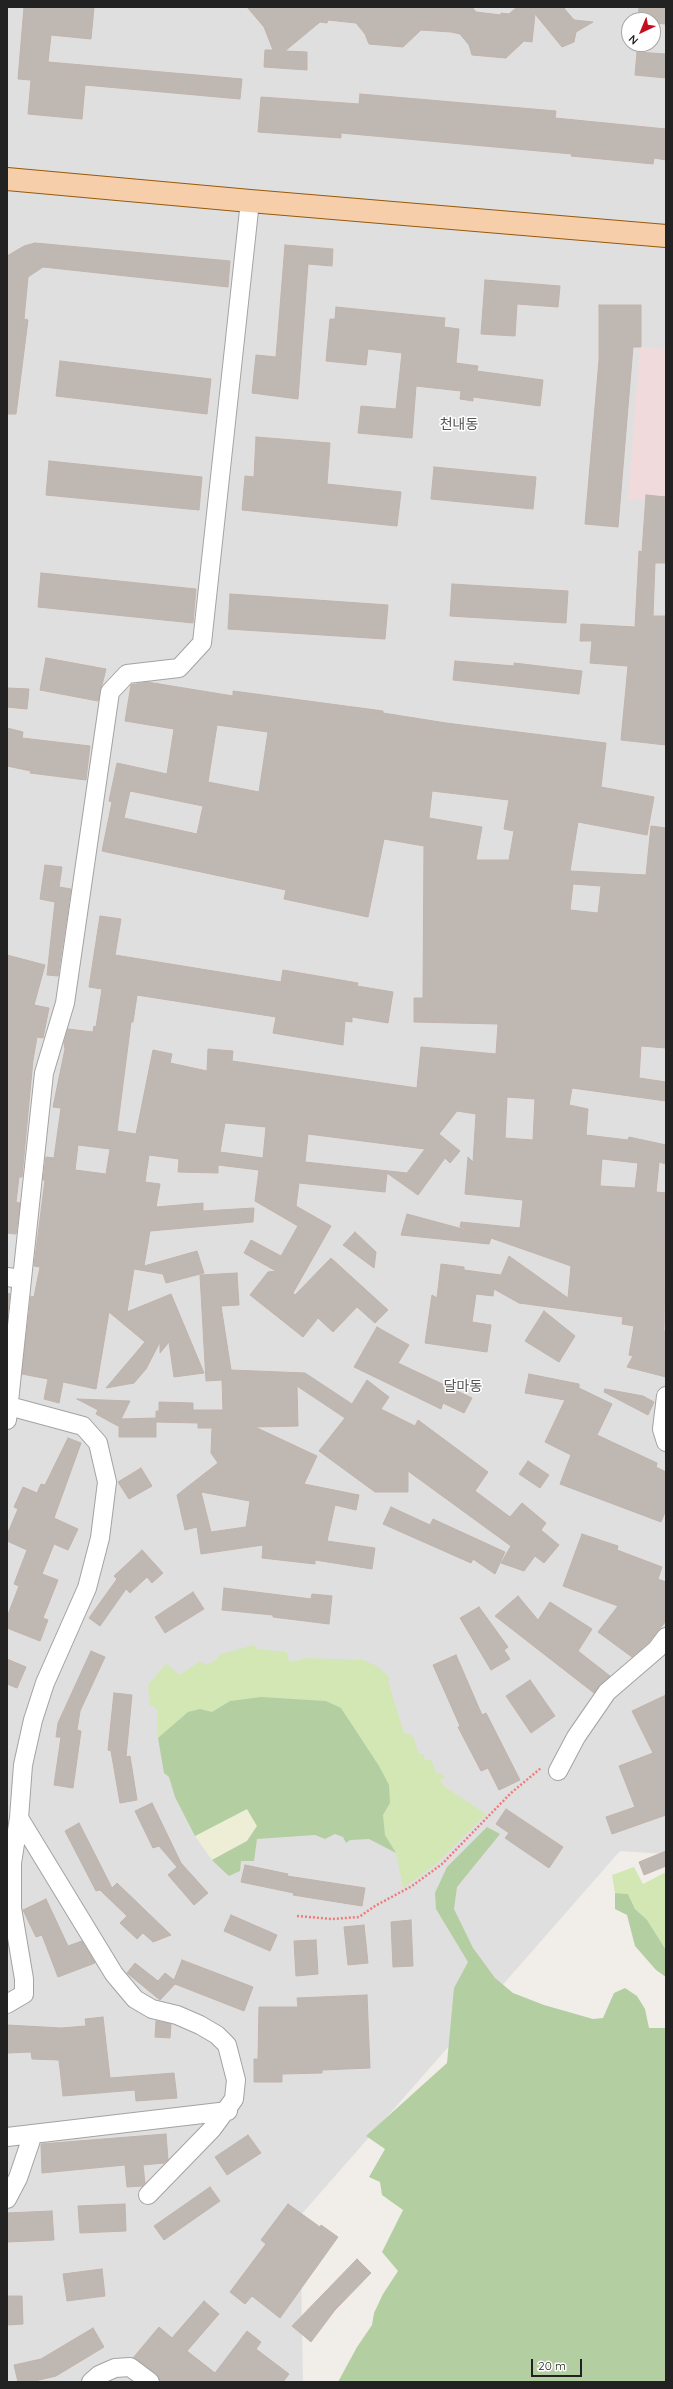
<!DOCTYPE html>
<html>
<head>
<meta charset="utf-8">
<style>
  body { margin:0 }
  #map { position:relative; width:673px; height:2389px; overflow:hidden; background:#f1eee9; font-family:Quicksand,sans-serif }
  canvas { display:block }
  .frame { position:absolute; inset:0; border:8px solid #222; pointer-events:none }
  .north { position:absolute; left:621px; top:12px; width:40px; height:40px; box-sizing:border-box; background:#fff; border:1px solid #a7a7a7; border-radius:50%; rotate:224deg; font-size:11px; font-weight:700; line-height:16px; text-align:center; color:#222 }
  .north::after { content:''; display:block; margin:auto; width:14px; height:18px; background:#c60d20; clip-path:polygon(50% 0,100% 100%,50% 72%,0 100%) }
  .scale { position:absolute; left:531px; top:2359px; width:51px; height:18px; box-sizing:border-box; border:2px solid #222; border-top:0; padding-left:5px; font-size:12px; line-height:14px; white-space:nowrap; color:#222; -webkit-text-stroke:3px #fff; paint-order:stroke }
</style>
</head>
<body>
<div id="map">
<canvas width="673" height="2389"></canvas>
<div class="frame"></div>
<div class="north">N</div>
<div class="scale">20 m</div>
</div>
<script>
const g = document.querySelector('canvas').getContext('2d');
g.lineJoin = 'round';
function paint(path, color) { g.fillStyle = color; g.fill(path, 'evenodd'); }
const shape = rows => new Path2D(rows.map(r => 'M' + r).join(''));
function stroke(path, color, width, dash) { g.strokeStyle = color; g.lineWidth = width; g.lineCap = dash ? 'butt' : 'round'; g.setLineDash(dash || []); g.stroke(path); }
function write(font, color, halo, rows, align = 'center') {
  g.font = font + ' Quicksand,"Noto Sans KR",sans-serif'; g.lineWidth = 3; g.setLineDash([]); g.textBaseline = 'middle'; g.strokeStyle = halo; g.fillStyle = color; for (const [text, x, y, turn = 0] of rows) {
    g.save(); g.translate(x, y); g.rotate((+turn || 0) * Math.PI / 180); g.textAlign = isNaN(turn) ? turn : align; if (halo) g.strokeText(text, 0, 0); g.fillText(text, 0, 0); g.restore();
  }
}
paint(shape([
  [7,7,666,7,666,1854,620,1851,300,2216,303,2382,7,2382],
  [629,20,653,20,653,44,629,44]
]), '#e0dfdf');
paint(shape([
  [640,347,666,349,666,502,628,499]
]), '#f0dadc');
paint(shape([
  [247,1809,257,1826,247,1841,212,1860,195,1836]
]), '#eeeed7');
paint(shape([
  [254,1645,257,1649,287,1652,289,1662,308,1658,363,1660,377,1666,390,1678,388,1681,404,1733,413,1736,419,1754,424,1754,424,1759,427,1761,431,1759,436,1773,441,1773,445,1778,440,1780,445,1787,486,1814,435,1865,403,1888,396,1853,385,1835,383,1815,390,1803,379,1766,341,1708,326,1701,261,1697,230,1701,212,1712,200,1709,179,1719,171,1729,158,1738,157,1709,150,1705,148,1685,166,1664,180,1675,200,1661,206,1665,219,1658,218,1655],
  [634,1867,643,1884,666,1872,666,1950,647,1921,635,1909,628,1894,615,1893,612,1875]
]), '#d2e7b4');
paint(shape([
  [261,1697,326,1701,341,1708,379,1766,389,1785,390,1803,383,1815,385,1835,396,1853,369,1839,350,1840,346,1843,343,1837,335,1834,325,1839,315,1835,257,1839,254,1861,241,1861,240,1871,229,1876,215,1863,212,1860,247,1841,257,1826,247,1809,195,1836,175,1797,169,1777,164,1773,158,1738,188,1712,200,1709,212,1712,230,1701],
  [487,1827,500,1834,457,1887,454,1909,473,1948,495,1978,513,1993,544,2005,593,2019,603,2018,614,1993,625,1988,637,1996,645,2009,649,2028,666,2028,666,2382,338,2382,357,2347,372,2325,374,2313,383,2294,398,2271,382,2252,403,2210,382,2195,380,2182,369,2177,385,2149,366,2136,447,2063,454,1988,468,1962,436,1909,435,1893,447,1867],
  [615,1893,628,1894,635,1909,647,1920,666,1950,666,1977,656,1970,635,1946,627,1915,615,1909]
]), '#b3cea1');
const building = shape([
  [24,7,94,7,91,39,51,35,48,62,242,79,240,99,85,85,82,119,28,114,31,80,18,79,24,7],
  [247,7,472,7,476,12,501,15,501,13,509,14,517,7,563,7,574,20,593,22,576,32,574,42,562,47,535,14,532,42,524,41,506,58,472,55,469,45,460,34,451,32,421,30,403,47,369,44,365,34,356,23,328,20,327,23,320,22,285,51,307,52,307,70,264,67,265,50,273,50,264,27,247,7],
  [639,7,666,7,666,24,653,23,653,20,638,20,639,7],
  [637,52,666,54,666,78,635,75,637,52],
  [360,94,556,111,555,118,666,129,666,160,654,158,653,164,571,156,572,154,341,133,341,138,258,132,261,97,359,104,360,94],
  [35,243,230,261,228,287,43,267,28,277,24,319,28,320,16,414,7,414,7,256,24,246,35,243],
  [285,245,333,249,332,266,308,264,298,399,252,393,256,355,276,357,285,245],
  [485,280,560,286,558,307,517,304,515,336,481,334,485,280],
  [599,305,641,305,641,347,633,347,618,527,585,524,599,360,599,305],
  [336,307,445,318,444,327,459,329,456,363,478,366,477,371,543,380,540,406,473,397,473,401,460,399,461,391,416,386,412,438,358,433,361,406,396,409,402,353,368,349,366,365,326,361,330,319,335,319,336,307],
  [60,361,211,379,207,414,56,396,60,361],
  [256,437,330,443,327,484,401,492,397,526,242,510,245,476,254,477,256,437],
  [49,461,202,477,199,510,46,495,49,461],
  [434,467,536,477,533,509,431,499,434,467],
  [646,495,666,497,666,563,655,563,653,616,666,616,666,745,621,740,628,666,590,663,592,641,580,641,581,624,635,627,639,551,642,552,646,495],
  [41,573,196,589,193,623,38,607,41,573],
  [452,584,568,591,566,623,450,616,452,584],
  [230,594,388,605,385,639,228,629,230,594],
  [46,658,106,669,98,701,40,690,46,658],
  [455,661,514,666,514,663,582,671,579,694,453,680,455,661],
  [147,682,233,696,233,691,383,711,383,713,446,723,606,743,601,787,654,797,647,835,578,822,570,871,646,875,651,826,666,828,666,1048,641,1046,639,1078,666,1082,666,1101,572,1088,569,1105,588,1109,586,1135,628,1140,629,1137,666,1145,666,1164,659,1162,656,1192,666,1193,664,1331,666,1331,666,1377,627,1367,633,1356,629,1355,634,1326,622,1324,623,1317,519,1303,494,1289,493,1296,476,1294,472,1322,491,1325,487,1352,425,1343,432,1295,437,1298,441,1264,464,1267,464,1270,501,1275,509,1256,568,1298,571,1266,491,1238,489,1244,401,1235,407,1214,481,1234,460,1227,461,1222,520,1228,523,1200,465,1194,468,1157,473,1162,476,1114,457,1111,439,1134,460,1151,450,1163,445,1158,418,1195,387,1173,385,1192,299,1183,296,1206,331,1226,293,1293,295,1295,331,1258,388,1310,375,1323,357,1307,333,1332,318,1318,303,1337,250,1295,268,1272,276,1271,244,1253,251,1240,281,1256,298,1226,255,1201,259,1170,218,1165,218,1173,178,1172,179,1159,149,1155,145,1182,160,1184,156,1207,203,1203,203,1211,254,1208,253,1222,150,1231,144,1266,197,1251,204,1273,166,1283,163,1274,134,1269,127,1312,171,1294,204,1373,174,1377,169,1342,160,1353,160,1342,146,1369,134,1383,106,1388,145,1342,109,1312,96,1389,63,1382,59,1403,44,1399,48,1379,22,1374,31,1296,34,1297,40,1267,34,1266,45,1180,43,1180,46,1157,54,1158,61,1108,53,1107,65,1049,64,1043,68,1029,93,1032,94,1026,96,1027,102,989,89,987,100,916,121,919,115,955,281,982,283,970,358,983,357,986,393,992,388,1023,352,1017,352,1022,345,1021,343,1045,273,1033,276,1017,137,995,133,1022,131,1022,117,1131,136,1134,153,1050,172,1054,170,1063,207,1071,208,1049,233,1051,232,1061,417,1088,421,1047,496,1054,498,1024,414,1022,414,998,423,998,424,846,384,839,368,917,284,899,286,890,102,851,112,802,109,801,117,763,167,774,174,729,125,721,131,685,147,682],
  [217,725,268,732,259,792,208,782,217,725],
  [130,791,203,806,197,834,124,818,130,791],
  [432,791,509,800,504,829,514,831,509,860,476,860,482,827,429,818,432,791],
  [573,884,601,886,598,913,570,910,573,884],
  [507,1097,535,1099,533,1140,505,1138,507,1097],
  [225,1123,266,1127,263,1158,220,1152,225,1123],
  [308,1134,425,1149,407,1173,305,1162,308,1134],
  [78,1145,110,1149,106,1174,75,1170,78,1145],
  [602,1159,638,1163,635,1188,600,1186,602,1159],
  [7,688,29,689,27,709,7,707,7,688],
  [7,728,23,732,22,738,90,746,86,780,30,773,31,771,7,766,7,728],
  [45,865,62,867,59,887,71,889,58,976,47,975,55,902,40,899,45,865],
  [7,955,45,965,34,1005,49,1008,43,1038,37,1037,33,1060,22,1177,19,1177,16,1202,20,1203,16,1234,7,1233,7,955],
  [355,1232,376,1252,374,1268,343,1245,355,1232],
  [237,1273,239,1305,221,1306,231,1370,305,1373,352,1404,367,1380,389,1397,381,1409,415,1426,418,1420,488,1472,475,1491,510,1517,522,1503,546,1523,541,1530,559,1545,544,1563,535,1556,524,1571,501,1563,511,1546,408,1471,408,1492,375,1492,319,1451,345,1418,297,1386,298,1426,255,1427,317,1456,304,1484,359,1495,356,1510,335,1505,327,1541,375,1548,372,1569,315,1560,315,1564,262,1558,263,1545,201,1554,197,1527,185,1530,177,1495,218,1463,211,1453,212,1428,198,1428,198,1423,156,1422,156,1411,159,1411,159,1402,193,1403,193,1410,223,1410,222,1380,206,1381,200,1275,237,1273],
  [201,1492,250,1501,246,1527,211,1532,201,1492],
  [7,1293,10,1294,7,1321,7,1293],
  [544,1311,575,1336,559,1362,525,1341,544,1311],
  [377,1327,409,1345,398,1363,472,1398,464,1413,443,1403,441,1409,354,1367,377,1327],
  [529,1374,579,1384,579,1388,612,1404,597,1435,657,1463,656,1467,666,1472,666,1510,661,1522,560,1484,571,1455,545,1442,565,1400,525,1393,529,1374],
  [605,1389,643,1396,654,1402,648,1415,604,1392,605,1389],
  [77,1399,130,1401,121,1419,156,1418,156,1437,119,1437,119,1424,118,1426,96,1414,98,1410,77,1399],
  [68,1438,81,1443,54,1518,78,1529,68,1550,54,1544,42,1574,58,1580,43,1618,48,1620,40,1641,7,1628,7,1617,19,1586,14,1584,27,1550,7,1541,7,1535,18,1509,14,1507,23,1487,37,1493,41,1484,45,1485,68,1438],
  [528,1461,549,1475,540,1488,519,1474,528,1461],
  [141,1468,152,1486,129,1499,118,1482,141,1468],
  [391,1507,430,1525,433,1519,505,1552,495,1574,473,1559,471,1563,383,1524,391,1507],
  [582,1534,618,1546,617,1550,662,1567,658,1579,666,1582,666,1621,649,1642,632,1657,598,1632,618,1606,563,1586,582,1534],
  [142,1550,163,1573,152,1583,147,1577,130,1593,126,1589,100,1626,89,1618,117,1579,114,1576,142,1550],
  [224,1588,311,1599,312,1594,332,1596,329,1624,273,1617,273,1615,222,1610,224,1588],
  [193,1592,204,1609,165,1633,155,1617,193,1592],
  [518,1596,538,1620,550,1602,592,1629,578,1651,610,1676,594,1693,495,1616,518,1596],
  [479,1607,508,1647,504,1650,510,1659,491,1670,460,1618,479,1607],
  [91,1651,105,1657,80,1711,77,1730,81,1731,73,1788,54,1785,61,1737,56,1737,58,1723,91,1651],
  [456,1655,482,1715,486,1713,520,1780,499,1790,488,1768,481,1771,458,1727,460,1726,433,1665,456,1655],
  [7,1659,26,1667,17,1688,7,1684,7,1659],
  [530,1680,555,1716,531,1733,506,1696,530,1680],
  [114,1693,132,1695,126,1757,130,1756,137,1800,120,1803,111,1751,108,1750,114,1693],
  [666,1695,666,1815,612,1834,606,1817,635,1807,619,1766,653,1753,632,1711,666,1695],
  [152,1803,181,1863,208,1893,194,1905,168,1875,177,1867,159,1846,153,1848,135,1811,152,1803],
  [506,1809,563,1847,549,1868,505,1838,509,1833,496,1824,506,1809],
  [79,1823,112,1888,117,1883,171,1935,153,1942,143,1933,137,1939,120,1923,127,1916,100,1890,96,1891,65,1831,79,1823],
  [666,1851,666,1866,644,1875,639,1862,666,1851],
  [245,1865,288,1874,287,1876,365,1888,362,1906,293,1895,294,1893,241,1882,245,1865],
  [46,1899,68,1946,82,1941,95,1963,58,1977,42,1935,36,1937,23,1910,46,1899],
  [231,1915,277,1935,270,1951,224,1931,231,1915],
  [411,1920,413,1966,393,1967,391,1922,411,1920],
  [364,1925,368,1963,348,1965,344,1927,364,1925],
  [316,1940,318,1974,296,1976,294,1941,316,1940],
  [182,1960,253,1987,244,2011,175,1984,160,2000,127,1973,135,1963,158,1981,165,1973,174,1980,182,1960],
  [367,1995,370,2068,322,2070,322,2073,282,2074,282,2082,254,2082,254,2059,258,2059,259,2007,298,2007,297,1998,367,1995],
  [103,2017,110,2078,174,2073,177,2098,136,2101,135,2090,63,2096,59,2060,32,2059,31,2052,7,2053,7,2025,61,2028,86,2026,85,2019,103,2017],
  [156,2021,171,2024,170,2038,155,2037,156,2021],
  [166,2134,168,2160,164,2163,143,2165,145,2183,142,2186,127,2187,125,2165,42,2173,41,2144,166,2134],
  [248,2135,261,2153,227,2175,215,2157,248,2135],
  [210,2187,220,2201,164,2240,154,2226,210,2187],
  [125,2204,126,2231,80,2233,78,2206,125,2204],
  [288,2204,320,2227,321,2225,338,2237,280,2318,252,2296,245,2304,230,2292,266,2244,261,2240,288,2204],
  [52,2211,54,2240,7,2242,7,2213,52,2211],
  [357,2259,371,2273,335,2310,311,2342,292,2326,357,2259],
  [102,2269,105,2296,67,2301,63,2274,102,2269],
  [7,2296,22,2296,23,2324,7,2325,7,2296],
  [204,2301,219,2314,187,2351,215,2373,247,2331,261,2342,256,2349,289,2374,283,2382,160,2382,156,2374,133,2358,159,2327,172,2338,204,2301],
  [93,2328,104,2347,56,2376,31,2382,18,2382,14,2365,41,2359,93,2328]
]);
paint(building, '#bfb7b2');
stroke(building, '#c2b4ac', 1);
const minor = shape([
  [7,1277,22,1279,44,1073,65,1003,110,692,127,674,179,668,202,643,250,201],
  [666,1396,662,1429,666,1442],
  [7,1420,22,1279],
  [558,1771,576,1737,607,1692,657,1649,666,1637],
  [19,1818,114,1974,135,1999,152,2009,177,2015,200,2025,217,2035,227,2045,236,2080,234,2099,212,2129,148,2195],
  [7,2004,24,1994,24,1979,12,1908,12,1863,19,1818,23,1765,33,1720,45,1683,87,1588,100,1538,107,1482,98,1443,83,1426,9,1406],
  [7,2137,228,2111],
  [7,2199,18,2178,33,2134],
  [91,2382,99,2375,115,2368,130,2367,150,2382]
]);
const major = shape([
  [7,179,250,201,666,236]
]);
stroke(minor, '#a3a3a3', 20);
stroke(major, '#965a0a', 24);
stroke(shape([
  [297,1916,332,1919,359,1917,375,1906,412,1886,442,1864,511,1793,541,1768]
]), '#f17b7a', 2.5, [2, 2]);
stroke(minor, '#fff', 18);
stroke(major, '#f6cea9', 22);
write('14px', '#555', '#fff', [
  ["천내동",459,425],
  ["달마동",463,1387]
]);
</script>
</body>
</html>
